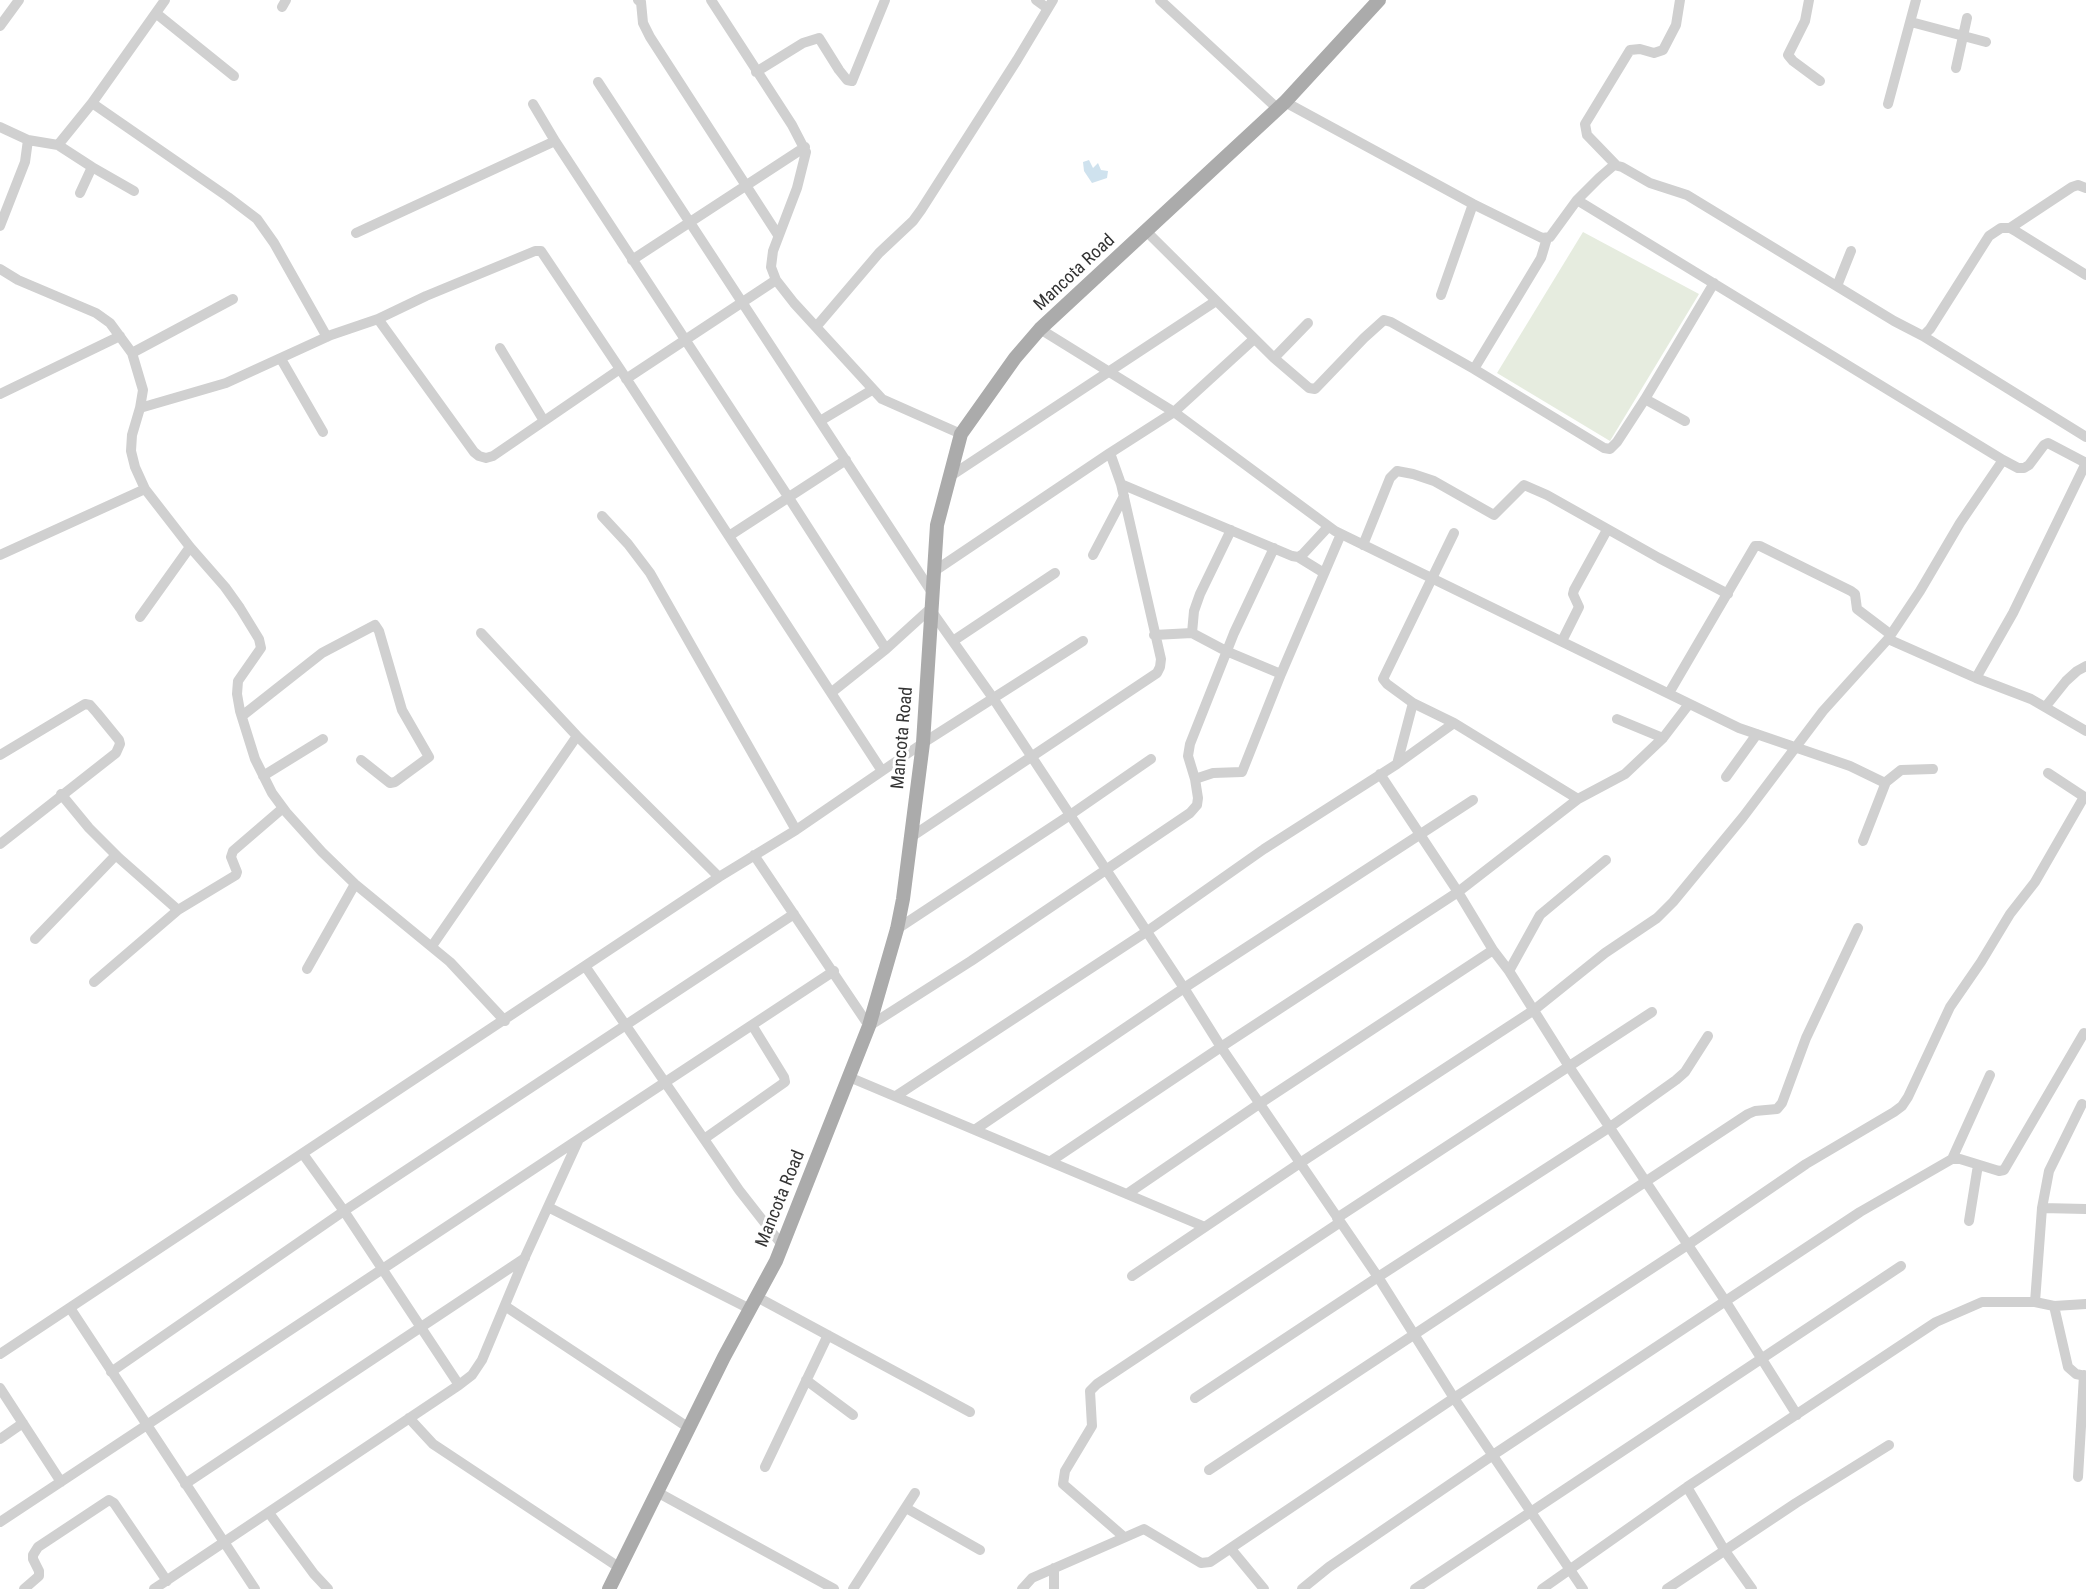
<!DOCTYPE html>
<html>
<head>
<meta charset="utf-8">
<style>
  body { margin:0 }
  canvas { display:block; background:#fff }
</style>
</head>
<body>
<canvas width="2086" height="1589"></canvas>
<script>
const g = document.querySelector('canvas').getContext('2d');
g.lineJoin = 'round';
function paint(path, color) { g.fillStyle = color; g.fill(path, 'evenodd'); }
const shape = rows => new Path2D(rows.map(r => 'M' + r).join(''));
function stroke(path, color, width, dash) { g.strokeStyle = color; g.lineWidth = width; g.lineCap = dash ? 'butt' : 'round'; g.setLineDash(dash || []); g.stroke(path); }
function write(font, color, halo, rows, align = 'center') {
  g.font = font + ' "Roboto Condensed",sans-serif'; g.lineWidth = 6; g.setLineDash([]); g.textBaseline = 'middle'; g.strokeStyle = halo; g.fillStyle = color; for (const [text, x, y, turn = 0] of rows) {
    g.save(); g.translate(x, y); g.rotate((+turn || 0) * Math.PI / 180); g.textAlign = isNaN(turn) ? turn : align; if (halo) g.strokeText(text, 0, 0); g.fillText(text, 0, 0); g.restore();
  }
}
paint(shape([
  [1583,232,1699,294,1610,441,1497,373]
]), '#e6ecdf');
paint(shape([
  [1089,160,1093,168,1098,163,1101,170,1108,171,1107,178,1092,183,1084,171,1083,162]
]), '#cfe2ee');
stroke(shape([
  [638,0,641,2,643,23,650,37,778,235],
  [711,0,792,125,806,152,797,188,773,251,771,267,776,280],
  [1036,0,1047,8],
  [1160,0,1278,109],
  [1809,0,1805,21,1788,55,1793,61,1820,81],
  [282,7,286,0],
  [157,14,234,76],
  [1911,22,1986,42],
  [0,26,19,0],
  [1956,68,1967,18],
  [756,72,803,43,819,38,839,70,847,80,852,81,885,0],
  [598,82,931,591],
  [1285,102,1473,204,1542,238,1550,237,1577,200,1599,178,1614,165,1622,167,1650,183,1687,195,1894,321,1923,336,1930,329,1989,236,2001,228,2010,228,2017,232,2086,275],
  [92,103,228,197,257,219,274,243,327,337],
  [533,104,555,141],
  [1888,104,1916,0],
  [0,127,28,140,25,162,0,226],
  [28,140,58,145,92,167,134,191],
  [58,145,92,103,165,0],
  [1616,165,1587,135,1585,124,1630,50,1640,49,1654,53,1663,50,1676,25,1680,0],
  [80,193,92,167],
  [1577,200,2003,460,2018,468,2024,468,2029,465,2044,445,2048,443,2086,463],
  [2010,228,2072,187,2078,185,2086,188],
  [1146,231,1274,358,1309,388,1315,389,1317,387,1364,338,1384,320,1391,322,1474,369],
  [356,233,555,141,789,498,886,649],
  [1547,238,1541,258,1474,369,1604,448,1610,449,1617,442,1645,399,1714,283],
  [632,260,805,147],
  [0,269,18,280,96,313,110,323,132,353,143,390,140,408,132,435,131,451,135,467,145,489,190,547,225,587,240,608,259,639,261,648,238,681,237,694,240,711,255,759,272,793,286,812,322,852,355,884,450,962,505,1021],
  [1837,286,1851,251],
  [1441,295,1473,204],
  [378,319,474,452,479,456,486,458,493,456,620,369],
  [816,327,879,253,913,221,921,210,1017,60,1053,0],
  [1040,329,1174,412,1335,531,1739,728,1850,766,1883,782,1886,782,1901,770,1933,769],
  [1923,336,2086,437],
  [500,348,544,421],
  [132,353,233,299],
  [1274,358,1308,323],
  [281,359,323,432],
  [626,379,776,280,794,303,882,399,961,434],
  [0,394,120,336],
  [1645,399,1685,421],
  [140,408,226,383,331,335,378,319,426,296,535,251,541,251,620,369,882,771],
  [820,421,872,390],
  [949,477,1216,301],
  [1121,484,1292,556,1298,557,1303,554,1328,527],
  [602,516,628,544,650,573,796,830],
  [1231,530,1200,594,1194,611,1192,633,1226,651,1281,674],
  [1454,533,1383,679,1387,684,1413,703,1454,723],
  [729,536,846,460],
  [1363,545,1390,478,1397,471,1413,474,1434,481,1494,515,1524,485,1547,495,1659,558,1728,594],
  [0,555,145,489],
  [1093,555,1124,496],
  [1298,557,1324,573],
  [933,572,1110,453],
  [140,617,190,547],
  [481,633,577,736,719,877],
  [1154,635,1192,633],
  [1888,639,1920,591,1960,523,2003,460],
  [953,641,1055,573],
  [1562,641,1579,607,1573,594,1574,590,1607,530],
  [1976,678,2013,613,2086,463],
  [832,692,886,649,930,609,993,698,1184,988,1221,1047,1378,1277,1454,1398,1583,1589],
  [1669,693,1755,546,1760,546,1851,591,1855,594,1857,609,1890,634],
  [2046,706,2066,681,2077,671,2086,666],
  [242,716,322,653,375,625,379,631,402,710,429,757,395,782,390,783,361,760],
  [1617,719,1663,738],
  [0,755,85,704,90,705,97,713,119,740,120,744,116,753,0,844],
  [1397,764,1413,703],
  [2048,773,2086,798],
  [1380,774,1458,892,1493,950,1509,971,1570,1068,1726,1302,1797,1415],
  [263,776,323,739],
  [1726,777,1757,734],
  [1195,779,1188,756,1190,744,1234,633,1274,548],
  [61,794,89,828,119,858,178,910,236,875,237,872,231,857,233,851,283,808],
  [911,837,1157,673,1160,667,1161,659,1121,484,1110,453,1174,412,1254,339],
  [1863,841,1886,782],
  [754,855,869,1026,971,961,1190,813,1197,805,1198,798,1195,779,1213,773,1242,772,1281,674,1341,534],
  [897,929,1070,815,1151,759],
  [35,939,116,855],
  [432,946,577,736],
  [585,966,739,1190,782,1245],
  [307,969,355,884],
  [1509,971,1540,915,1606,860],
  [94,982,178,910],
  [849,1077,1205,1227],
  [896,1096,1146,932,1264,849,1397,764,1454,723,1578,799],
  [976,1129,1184,988,1473,800],
  [704,1139,785,1082,784,1077,752,1025],
  [1952,1159,1990,1075],
  [1051,1161,1221,1047,1458,892,1578,799,1625,774,1663,738,1689,704],
  [1127,1194,1259,1104,1493,950],
  [548,1207,750,1309],
  [2042,1208,2086,1209],
  [1337,1218,1652,1012],
  [1969,1221,1978,1165],
  [1132,1276,1300,1163,1534,1010,1605,953,1657,918,1673,902,1743,817,1823,711,1888,639,1976,678,2031,699,2086,731],
  [757,1297,970,1412],
  [2035,1302,2042,1208,2049,1171,2082,1104],
  [505,1306,689,1428],
  [2054,1306,2068,1367,2076,1374,2086,1376],
  [70,1308,255,1589],
  [0,1354,719,877,796,830,923,743,1083,641],
  [111,1372,344,1211,794,914],
  [806,1380,853,1415],
  [459,1385,472,1375,482,1360,525,1257,579,1139,834,971],
  [0,1388,61,1482],
  [1195,1398,1378,1277,1610,1127,1676,1080,1685,1072,1708,1036],
  [409,1418,433,1444,620,1568],
  [0,1439,23,1423],
  [765,1467,828,1335],
  [1209,1470,1748,1114,1755,1111,1777,1109,1782,1103,1806,1038,1858,928],
  [2078,1477,2084,1375],
  [185,1484,525,1258],
  [1687,1487,1725,1551,1752,1589],
  [657,1492,834,1589],
  [906,1508,980,1550],
  [269,1513,314,1574,328,1589],
  [0,1522,579,1139],
  [1124,1537,1063,1484,1065,1471,1092,1426,1090,1391,1097,1384,1339,1223],
  [1231,1549,1264,1589],
  [1054,1568,1054,1589],
  [24,1589,39,1576,39,1571,33,1559,33,1555,38,1547,109,1500,114,1503,167,1581],
  [154,1589,459,1385,344,1211,303,1154],
  [853,1589,915,1493],
  [1022,1589,1032,1578,1144,1529,1201,1563,1210,1562,1454,1398,1689,1244,1806,1164,1894,1112,1902,1106,1908,1097,1950,1007,1981,962,2010,914,2035,882,2084,797],
  [1302,1589,1329,1567,1493,1455,1860,1212,1952,1159,1960,1159,1999,1171,2004,1170,2084,1033],
  [1415,1589,1901,1266],
  [1542,1589,1687,1487,1936,1322,1982,1302,2035,1302,2054,1306,2086,1304],
  [1667,1589,1796,1503,1889,1445]
]), '#d0d0d0', 10);
stroke(shape([
  [609,1589,724,1357,776,1261,869,1026,897,929,903,899,923,743,937,525,961,434,1015,358,1040,329,1285,102,1379,0]
]), '#ababab', 14);
write('18px', '#333', '#fff', [
  ["Mancota Road",1075,273,-43],
  ["Mancota Road",903,738,-85],
  ["Mancota Road",781,1199,-68]
]);
</script>
</body>
</html>
